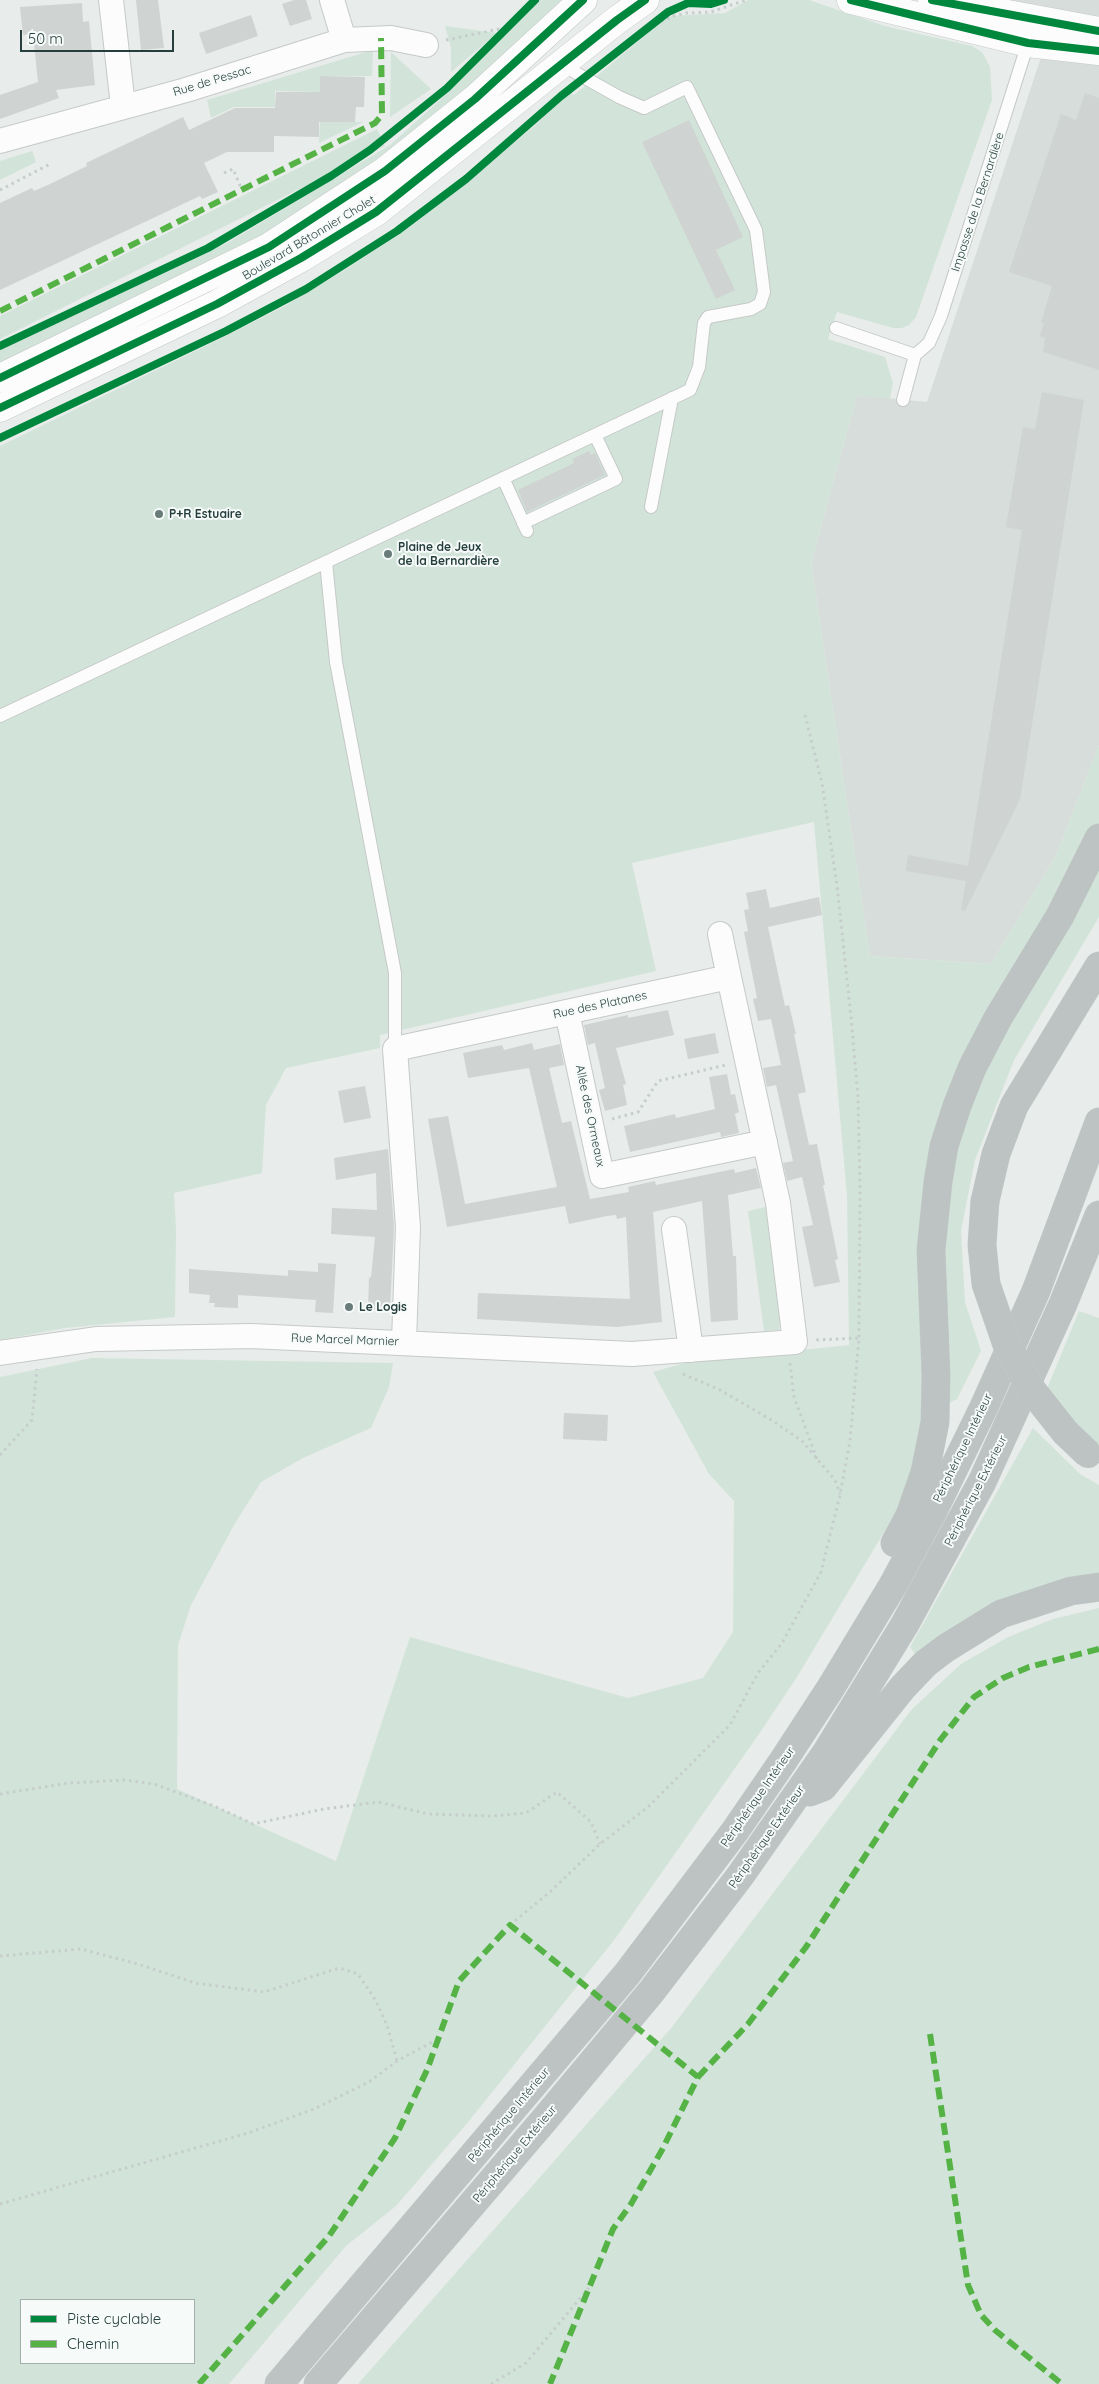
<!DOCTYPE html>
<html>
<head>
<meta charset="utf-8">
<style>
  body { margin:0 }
  #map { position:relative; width:1099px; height:2384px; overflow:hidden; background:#e8ecea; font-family:Quicksand,sans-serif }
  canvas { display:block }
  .legend { position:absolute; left:20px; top:2299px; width:175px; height:65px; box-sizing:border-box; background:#f6faf9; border:1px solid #a2afad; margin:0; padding:6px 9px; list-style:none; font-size:15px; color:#253f3c }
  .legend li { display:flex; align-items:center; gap:10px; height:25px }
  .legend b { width:25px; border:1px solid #a2afad }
  .scale { position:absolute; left:20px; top:30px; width:154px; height:22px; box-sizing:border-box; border:2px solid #253f3c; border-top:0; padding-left:6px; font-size:15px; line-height:18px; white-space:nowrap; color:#253f3c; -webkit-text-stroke:4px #f6faf9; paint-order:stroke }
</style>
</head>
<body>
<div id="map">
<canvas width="1099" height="2384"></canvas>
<ul class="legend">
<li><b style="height:6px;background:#00873e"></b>Piste cyclable</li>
<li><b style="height:6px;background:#55b346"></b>Chemin</li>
</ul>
<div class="scale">50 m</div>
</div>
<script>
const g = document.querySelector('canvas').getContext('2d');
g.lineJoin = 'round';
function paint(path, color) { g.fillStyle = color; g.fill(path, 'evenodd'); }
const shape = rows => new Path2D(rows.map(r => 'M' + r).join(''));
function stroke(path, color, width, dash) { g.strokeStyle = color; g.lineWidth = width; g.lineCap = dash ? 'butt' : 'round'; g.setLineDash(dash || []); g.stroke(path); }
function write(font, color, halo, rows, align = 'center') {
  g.font = font + ' Quicksand,sans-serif'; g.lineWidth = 4; g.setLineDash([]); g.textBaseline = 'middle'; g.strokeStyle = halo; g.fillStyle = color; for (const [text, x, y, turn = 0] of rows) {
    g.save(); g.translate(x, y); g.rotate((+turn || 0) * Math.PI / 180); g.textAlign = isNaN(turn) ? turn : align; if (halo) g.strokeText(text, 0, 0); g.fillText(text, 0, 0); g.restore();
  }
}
paint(shape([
  [970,0,1099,0,1099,745,1057,854,991,964,870,956,811,563,857,395,927,402,1056,12]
]), '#d6ddda');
paint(shape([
  [539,0,566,0,500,61,393,151,231,255,0,365,0,350,229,242,390,145,439,101],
  [748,0,809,0,885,26,972,46,982,52,990,67,992,100,916,317,909,325,902,328,893,328,837,312,828,339,885,357,893,383,890,399,857,395,811,563,870,956,991,964,1057,854,1099,745,1099,917,1014,1060,975,1160,961,1231,965,1302,981,1351,957,1399,924,1416,915,1466,895,1514,797,1677,759,1734,615,1939,469,2121,396,2206,346,2246,229,2384,0,2384,0,1377,92,1358,393,1363,389,1387,371,1428,303,1458,261,1482,234,1525,191,1605,178,1645,177,1789,336,1861,410,1637,628,1698,703,1678,733,1632,734,1501,709,1474,653,1372,688,1362,849,1345,847,1196,814,822,632,863,656,971,380,1035,380,1048,286,1068,266,1105,262,1173,174,1193,176,1230,175,1317,65,1328,0,1340,0,446,218,340,283,307,343,271,409,228,532,128,570,92,574,95,660,23,671,16,725,13],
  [21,2300,194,2300,194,2363,21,2363],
  [445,26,497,33,451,72,451,47],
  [373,50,372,76,320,76,320,92,275,91,275,107,234,107,211,118,207,100],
  [391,52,431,89,390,117],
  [320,122,363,122,319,143],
  [377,129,385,146,0,339,0,316],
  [32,151,36,162,0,180,0,161],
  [770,1206,783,1312,779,1330,764,1331,748,1211],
  [1079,1311,1099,1318,1099,1450,1046,1391],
  [1033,1428,1080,1474,1099,1485,1099,1578,917,1657,910,1647],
  [1099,1608,1099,2384,358,2384,672,2027,912,1709,961,1664,1008,1637,1053,1619]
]), '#d2e4da');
paint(shape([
  [136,0,158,0,164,48,141,50],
  [294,0,306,0,312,19,290,26,282,4],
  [82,3,83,22,89,21,95,85,56,90,59,98,0,119,0,95,38,82,33,34,23,35,20,7],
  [251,15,258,36,206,54,199,33],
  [320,76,365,77,364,107,356,107,355,122,319,122,319,137,274,136,274,152,227,152,204,163,218,192,202,199,200,196,0,290,0,203,32,188,34,191,50,184,87,166,86,163,183,117,189,130,235,108,275,108,276,92,320,92],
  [1085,93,1099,98,1099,370,1043,352,1045,338,1040,336,1044,323,1041,323,1052,286,1009,272,1061,114,1076,120],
  [689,120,743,237,716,250,735,290,716,299,642,142],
  [1042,392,1084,400,1020,799,965,911,961,910,966,881,906,871,908,855,968,866,1022,530,1006,527,1023,427,1035,429],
  [589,451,591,455,595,453,605,475,527,512,518,490,574,463,572,459],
  [766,889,770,908,819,897,822,915,768,927,785,1006,789,1005,796,1034,794,1034,806,1092,798,1094,809,1145,817,1144,825,1185,823,1185,838,1259,835,1260,840,1282,814,1287,802,1227,813,1225,802,1177,787,1181,783,1163,793,1161,776,1085,767,1087,763,1068,781,1065,771,1019,758,1021,753,999,757,998,744,932,748,931,744,910,749,909,746,893],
  [668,1010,674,1035,616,1048,626,1084,623,1085,627,1105,605,1111,599,1090,605,1088,595,1043,588,1045,584,1025,628,1015,628,1018],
  [715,1033,719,1053,688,1059,684,1039],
  [532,1043,534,1050,560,1044,564,1065,549,1068,562,1123,571,1121,590,1199,629,1192,628,1187,655,1181,656,1185,734,1169,735,1173,756,1168,761,1188,728,1195,733,1256,736,1256,738,1320,711,1322,702,1201,653,1212,662,1322,617,1327,477,1319,478,1293,630,1299,626,1217,617,1219,616,1215,607,1216,569,1224,565,1206,447,1227,428,1119,448,1116,465,1204,557,1187,529,1068,468,1078,463,1053,502,1045,504,1050],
  [727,1074,731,1095,735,1094,739,1112,735,1114,739,1133,721,1137,720,1132,630,1152,624,1126,675,1114,676,1118,715,1109,709,1077],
  [365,1086,371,1118,344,1123,338,1091],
  [388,1149,394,1227,390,1310,368,1309,369,1278,371,1277,375,1237,331,1234,332,1208,377,1210,376,1173,336,1180,334,1158],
  [318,1263,336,1264,333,1313,315,1312,316,1300,238,1295,238,1308,214,1307,215,1303,209,1303,210,1295,189,1293,189,1269,288,1276,288,1270,318,1272],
  [564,1413,608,1415,607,1441,563,1439]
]), '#cfd3d2');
const lane = shape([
  [836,328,915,355],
  [903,400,915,355,929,343,941,316,1028,43],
  [503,478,527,531],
  [651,507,672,398],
  [523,523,616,479,595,435],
  [326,562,336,662,395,973,395,1049],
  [0,716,690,390,699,367,704,323,708,317,751,309,760,304,764,292,756,230,687,87,644,108,619,97,562,65]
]);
const street = shape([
  [111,0,123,106],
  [332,0,344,40],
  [0,141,186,90,344,40,391,38,426,45],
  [720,934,729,977],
  [567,1012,602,1176,765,1142],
  [674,1229,691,1350],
  [0,1353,96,1339,251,1336,632,1354,795,1342,778,1203,729,977,395,1049,408,1227,404,1342]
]);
const secondary = shape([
  [851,0,1028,43,1099,51],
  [932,0,1099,31],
  [0,378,269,247,385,171,475,99,583,0],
  [0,408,217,304,301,258,376,212,617,20,645,0]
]);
const highway = shape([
  [985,1201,996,1154,1014,1106,1099,966],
  [895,1543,910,1515,925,1472,935,1422,936,1375,931,1250,938,1182,944,1146,957,1106,972,1068,998,1018,1060,916,1099,838],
  [810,1792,823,1787,903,1687,926,1663,946,1648,1001,1614,1071,1591,1099,1587],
  [279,2384,627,1974,735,1831,783,1761,830,1689,893,1585,933,1511,983,1409,1036,1291,1099,1122],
  [318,2384,545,2119,651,1992,740,1876,826,1753,905,1624,982,1482,1063,1304,1099,1215]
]);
stroke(lane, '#c5c9c7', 14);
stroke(street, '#c5c9c7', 26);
stroke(secondary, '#c5cac9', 29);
stroke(highway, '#c3cac9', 29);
stroke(shape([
  [655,24,674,16,686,13,711,12,746,0],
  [446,40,509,27],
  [224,173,233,169,242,190],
  [0,190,52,163],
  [805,715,822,783,837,886,851,1017,858,1097,860,1188,859,1338],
  [612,1119,638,1112,658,1081,726,1065],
  [790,1363,794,1397,817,1459],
  [683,1374,720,1390,773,1421,802,1441,835,1480,840,1494],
  [0,1455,32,1420,37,1369],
  [0,1794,69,1783,126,1780,154,1784,214,1806,253,1824,324,1809,378,1802,428,1814,491,1816,526,1813,557,1792,591,1822,600,1844],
  [510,1925,551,1891,600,1844,648,1807,730,1725,758,1673,782,1643,821,1572,840,1495,850,1441,859,1338,816,1340],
  [0,1956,81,1949,138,1964,195,1983,264,1992,339,1968,358,1974,376,2001,387,2025,397,2061],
  [0,2204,248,2133,314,2109,369,2082,397,2061,438,2039],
  [491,2384,526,2363,592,2284]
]), '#c6cecd', 3, [2.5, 4]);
stroke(lane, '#fcfcfc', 12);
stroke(street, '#fcfcfc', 24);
stroke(secondary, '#fcfcfc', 28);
stroke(highway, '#bcc3c2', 28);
const highwayBridge = shape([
  [985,1201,982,1245,986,1284,1007,1345,1031,1389,1065,1432,1088,1454]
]);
stroke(highwayBridge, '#c3cac9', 29, []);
stroke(highwayBridge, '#bcc3c2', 28);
stroke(shape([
  [0,311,375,123,382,115,381,38],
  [930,2034,968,2285,981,2315,996,2331,1062,2384],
  [698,2077,748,2024,806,1947,941,1739,974,1697,1003,1678,1029,1667,1099,1649],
  [199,2384,329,2236,395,2138,427,2070,459,1981,510,1925,698,2077,662,2150,631,2204,613,2229,550,2384]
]), '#55b346', 6, [12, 6]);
stroke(shape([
  [851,0,1028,43,1099,51],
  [932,0,1099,31],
  [0,346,208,248,331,176,370,150,447,88,535,0],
  [0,378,269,247,385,171,475,99,583,0],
  [0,408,217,304,301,258,376,212,617,20,645,0],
  [0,438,226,331,306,289,397,231,466,179,561,96,668,12,688,3,711,4,724,0]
]), '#00873e', 8);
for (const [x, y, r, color] of [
  [159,514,5,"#697c79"],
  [388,554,5,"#697c79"],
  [349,1307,5,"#697c79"]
]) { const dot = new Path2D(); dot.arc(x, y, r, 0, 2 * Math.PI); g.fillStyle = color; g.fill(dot); stroke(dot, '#f6faf9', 2); }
write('12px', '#253f3c', '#f6faf9', [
  ["Rue de Pessac",212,81,-17],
  ["Impasse de la Bernardière",978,202,-72],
  ["Boulevard Bâtonnier Cholet",309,238,-31],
  ["Rue des Platanes",600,1005,-12],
  ["Allée des Ormeaux",590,1116,78],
  ["Rue Marcel Marnier",345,1340,2],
  ["Périphérique Intérieur",963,1448,-64],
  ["Périphérique Extérieur",976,1491,-63],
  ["Périphérique Intérieur",758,1797,-55],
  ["Périphérique Extérieur",767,1837,-55],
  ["Périphérique Intérieur",509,2115,-50],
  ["Périphérique Extérieur",515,2154,-50]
]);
write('bold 12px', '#253f3c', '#f6faf9', [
  ["P+R Estuaire",169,514],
  ["Plaine de Jeux",398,547],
  ["de la Bernardière",398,561],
  ["Le Logis",359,1307]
], 'left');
</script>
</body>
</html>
